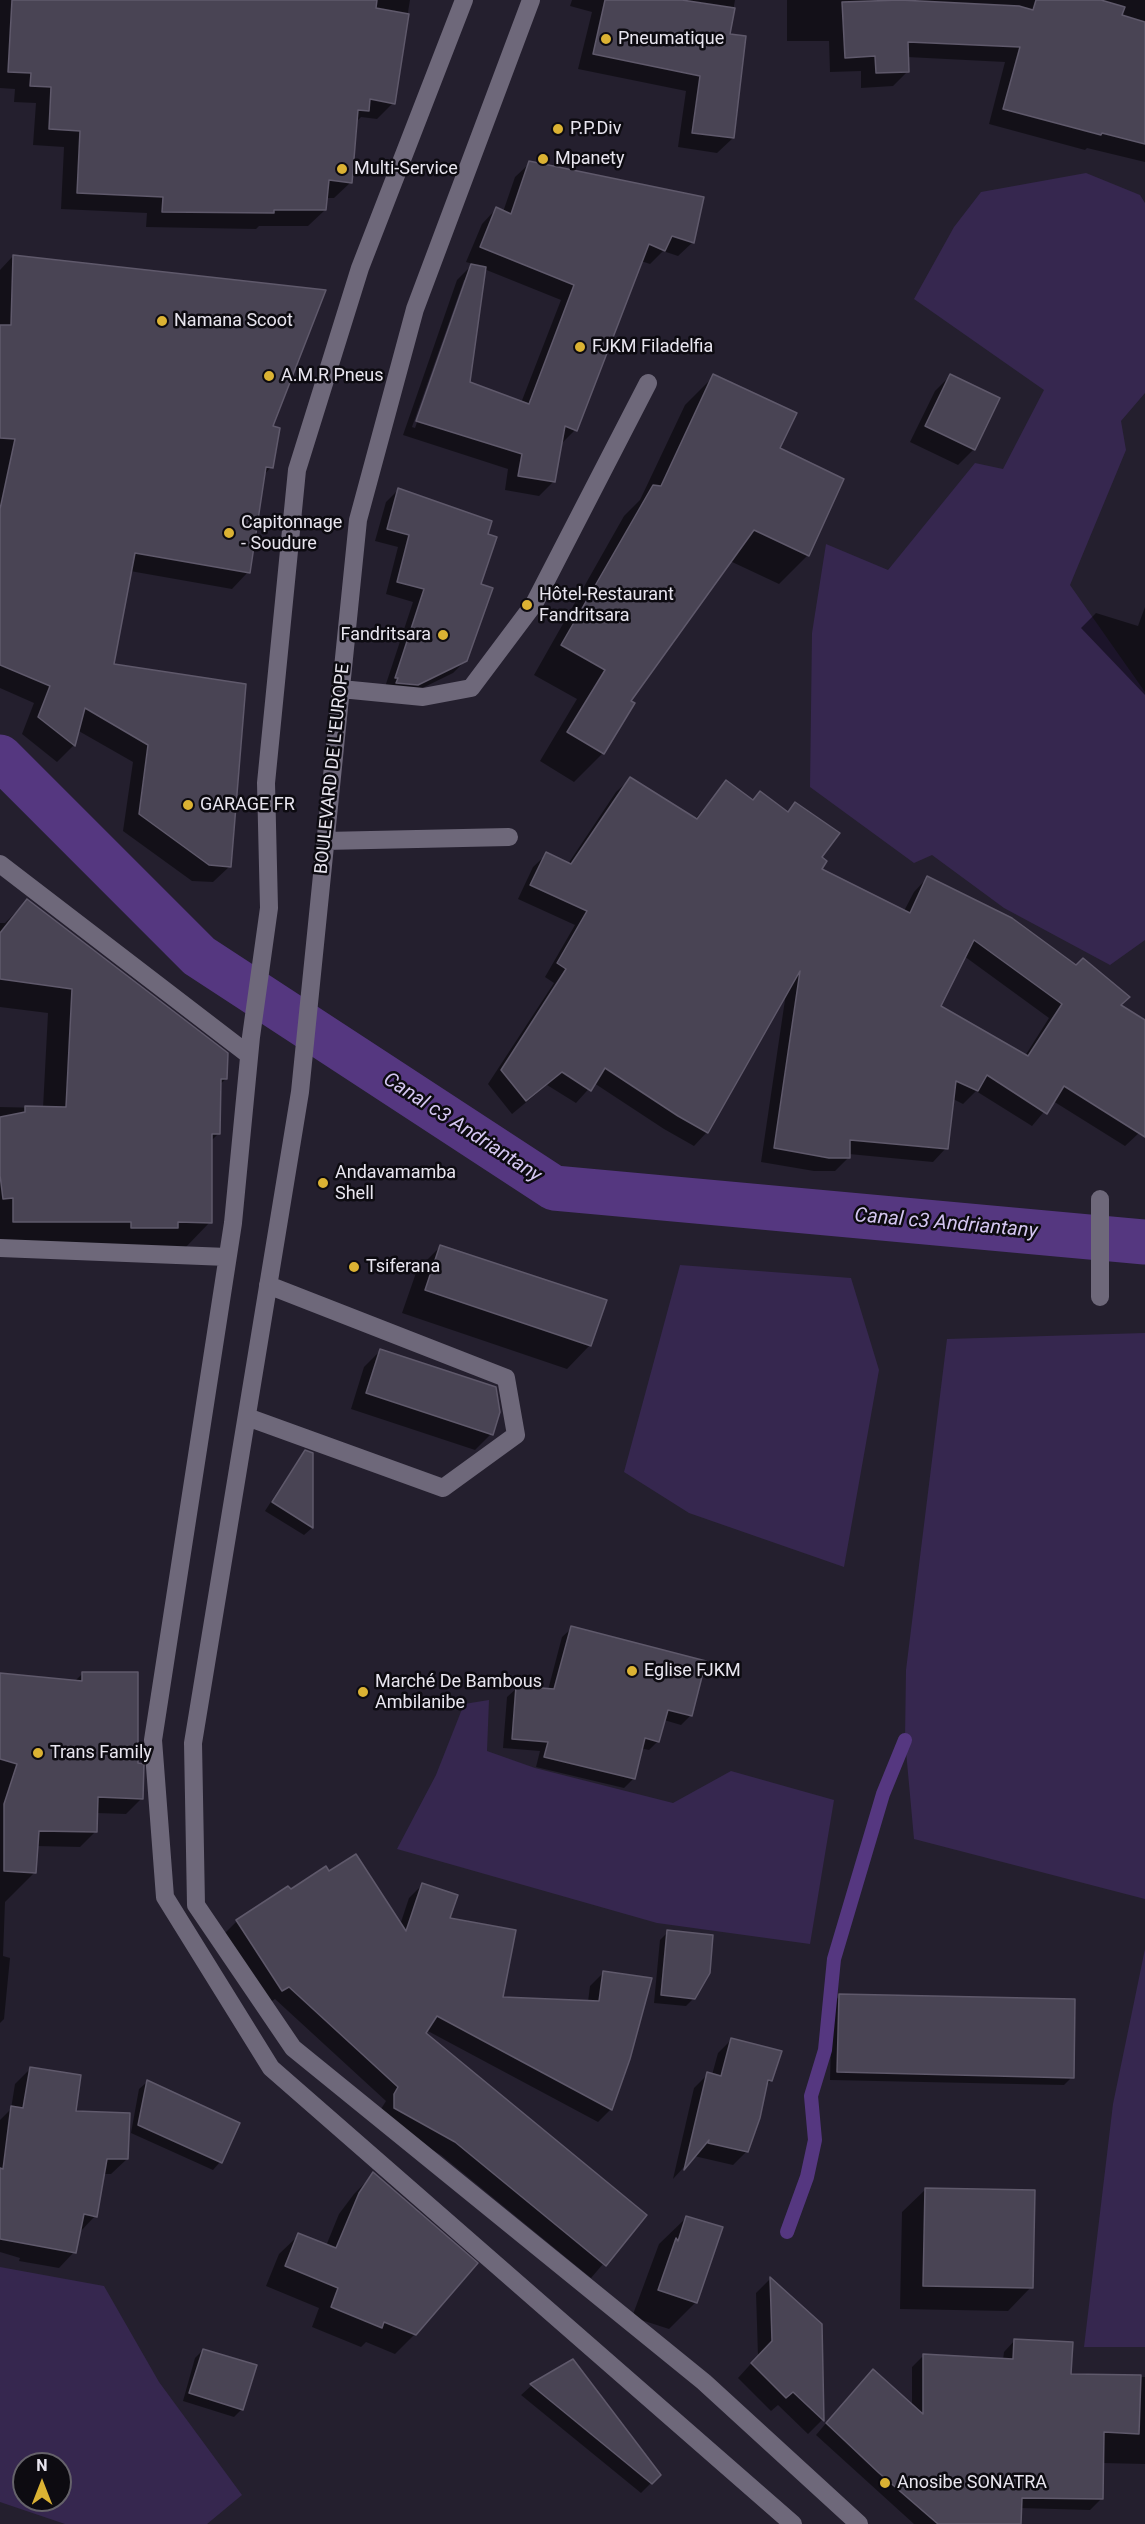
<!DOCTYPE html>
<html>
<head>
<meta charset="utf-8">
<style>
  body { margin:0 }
  #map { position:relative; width:1145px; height:2524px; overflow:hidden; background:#241f2e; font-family:Roboto,sans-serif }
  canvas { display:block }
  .north { position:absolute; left:12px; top:2452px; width:60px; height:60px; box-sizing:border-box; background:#0d0b11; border:2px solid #65626a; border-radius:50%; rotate:0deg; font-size:16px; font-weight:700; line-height:24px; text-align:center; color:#e8e5ef }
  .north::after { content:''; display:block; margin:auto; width:21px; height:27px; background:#dbb233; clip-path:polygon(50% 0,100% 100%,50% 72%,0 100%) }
</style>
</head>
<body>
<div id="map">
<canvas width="1145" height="2524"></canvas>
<div class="north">N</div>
</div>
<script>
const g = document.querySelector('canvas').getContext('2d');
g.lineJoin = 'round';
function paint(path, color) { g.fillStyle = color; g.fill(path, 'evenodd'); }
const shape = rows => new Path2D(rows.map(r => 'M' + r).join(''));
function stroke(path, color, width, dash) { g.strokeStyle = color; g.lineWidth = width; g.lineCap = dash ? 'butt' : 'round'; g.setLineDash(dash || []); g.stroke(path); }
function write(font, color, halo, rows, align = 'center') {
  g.font = font + ' Roboto,sans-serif'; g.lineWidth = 5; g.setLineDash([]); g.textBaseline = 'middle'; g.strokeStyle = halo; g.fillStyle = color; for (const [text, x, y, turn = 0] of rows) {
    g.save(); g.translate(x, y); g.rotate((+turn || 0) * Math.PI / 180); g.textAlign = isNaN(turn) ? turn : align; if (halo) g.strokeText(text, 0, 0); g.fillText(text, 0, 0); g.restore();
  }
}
paint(shape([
  [1086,173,1140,195,1145,203,1145,393,1121,421,1126,450,1070,585,1145,692,1145,940,1110,965,1004,908,932,855,914,863,810,787,812,633,826,544,888,570,975,463,1003,469,1044,390,914,299,954,227,981,192],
  [680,1265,851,1278,879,1370,844,1567,689,1513,624,1472],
  [1145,1333,1145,1899,914,1839,905,1740,906,1670,947,1339],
  [489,1700,487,1751,535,1768,673,1803,731,1771,834,1800,810,1944,657,1923,397,1849,436,1775,464,1704],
  [1145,1949,1145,2347,1084,2347,1113,2104],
  [0,2267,104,2286,159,2382,242,2495,207,2524,65,2524,0,2502],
  [24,2464,60,2464,60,2500,24,2500]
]), '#36274f');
paint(shape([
  [0,0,410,0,393,103,377,119,361,117,356,122,351,182,334,198,326,198,325,210,308,226,259,226,256,229,146,227,147,213,61,209,64,147,33,145,36,103,14,102,15,89,0,88],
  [572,0,735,0,729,35,733,138,717,153,678,147,686,91,578,69,592,12,570,6],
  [787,0,1145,0,1145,162,1087,148,1085,150,989,124,1005,62,907,57,908,71,893,86,861,88,861,71,830,72,829,41,787,41],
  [530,163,693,242,678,256,663,251,650,264,641,261,575,430,560,445,553,482,539,496,505,490,508,469,403,435,457,280,473,264,466,262,482,224,496,209,503,212,515,177],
  [484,269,561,300,521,403,468,383],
  [464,280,467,280,415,428,412,427],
  [13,256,271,427,271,467,263,476,248,572,232,589,130,571,112,665,230,866,213,882,192,881,123,831,133,762,77,730,73,746,57,762,22,734,34,703,0,688,0,270],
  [951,375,974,449,958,465,910,442,935,391],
  [714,376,778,449,842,479,807,556,779,584,730,561,629,701,603,753,574,782,540,761,577,699,534,675,624,516,640,500,685,405],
  [398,490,486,535,466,660,453,673,404,697,384,690,413,602,386,594,398,547,375,541,386,502],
  [1145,607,1145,606,1145,695,1081,628,1096,613,1138,626],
  [630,779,695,819,726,782,752,801,760,793,786,813,795,804,820,857,819,869,904,911,914,892,927,878,1145,1022,1145,1123,1139,1133,1125,1146,1053,1101,1032,1126,976,1091,963,1104,953,1099,946,1148,933,1162,849,1154,849,1157,835,1171,814,1171,761,1162,786,993,707,1132,694,1146,664,1129,594,1083,576,1103,547,1085,512,1114,488,1084,554,983,545,977,575,925,518,899,533,867,547,854,568,864,616,792],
  [964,956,1049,1018,1025,1056,939,1007],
  [27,901,226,1079,219,1085,218,1134,210,1142,210,1222,186,1247,0,1246,0,1107,43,1108,48,1013,0,1007,0,923,5,923],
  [441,1246,590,1345,567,1369,402,1313,417,1270],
  [380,1351,491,1434,475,1450,351,1409,364,1367],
  [306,1452,312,1454,312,1528,304,1535,265,1511,298,1460],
  [572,1628,705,1662,690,1716,681,1725,664,1720,658,1741,649,1750,640,1748,633,1779,624,1788,536,1767,540,1751,503,1748,507,1697,517,1688,548,1690,562,1637],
  [83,1673,136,1765,142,1798,126,1814,96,1813,96,1831,80,1847,36,1846,35,1872,5,1902,3,1956,10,1958,4,2019,0,2023,0,1674,74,1682],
  [329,1873,400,1925,409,1898,422,1885,502,1999,588,2002,590,1986,603,1973,611,2109,598,2122,426,2030,424,2033,645,2215,591,2278,441,2155,381,2121,381,2109,386,2101,275,1999,269,2003,224,1934,237,1921,291,1891],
  [668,1932,694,1998,686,2006,654,2003,660,1940],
  [840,1996,1072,2077,1064,2085,830,2080,832,2003],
  [732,2039,771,2081,765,2086,747,2151,733,2165,694,2156,673,2179,694,2088,708,2074,712,2075,718,2053],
  [31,2068,74,2112,127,2159,111,2174,103,2174,95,2216,80,2232,74,2252,59,2268,19,2261,20,2258,0,2252,0,2120,11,2109,15,2084],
  [147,2082,220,2162,213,2170,131,2133,139,2089],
  [374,2174,415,2334,395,2354,366,2342,361,2347,312,2327,319,2308,266,2286,279,2254,299,2235,326,2246,339,2214,354,2194],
  [926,2189,1031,2287,1008,2311,900,2309,902,2212],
  [686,2218,696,2302,669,2329,632,2317,659,2244],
  [770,2279,820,2324,822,2420,808,2434,778,2405,771,2411,738,2378,758,2356,756,2293],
  [1015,2340,1069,2375,1145,2377,1145,2464,1102,2463,1102,2498,1090,2510,1020,2508,1020,2524,914,2524,816,2435,861,2382,912,2407,912,2367,924,2355,1003,2360,1004,2352],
  [203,2350,242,2409,234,2417,183,2401,195,2358],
  [573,2361,659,2475,641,2493,521,2395,531,2386]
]), '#0007');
stroke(shape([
  [787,2232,807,2177,815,2140,811,2096,825,2050,834,1959,883,1794,905,1740]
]), '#553780', 14);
stroke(shape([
  [0,757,199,956,554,1188,1145,1242]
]), '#553780', 45);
const building = shape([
  [12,0,377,0,376,8,409,14,395,104,370,99,369,111,358,110,352,183,329,180,326,210,274,210,274,213,162,212,163,197,77,193,80,131,49,129,51,87,30,86,31,73,8,72,12,0],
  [605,0,682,0,735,8,730,34,746,36,734,138,692,133,700,76,593,54,605,0],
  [900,0,1019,6,1033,10,1036,0,1101,0,1125,7,1122,15,1145,22,1145,144,1102,133,1101,135,1003,109,1020,47,908,42,909,72,876,73,875,56,845,58,842,2,900,0],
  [529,161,704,197,694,243,672,236,665,251,649,244,577,431,565,426,555,482,518,476,522,454,416,421,471,264,486,267,470,382,529,404,574,285,480,247,496,207,511,214,529,161],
  [13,255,326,290,273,426,280,428,273,468,266,467,250,573,135,553,114,664,246,684,231,867,209,865,139,814,148,745,85,708,75,746,38,717,50,686,0,665,0,509,15,439,0,438,0,325,11,325,13,255],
  [713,374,797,413,780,448,844,479,809,556,754,530,631,701,635,703,604,754,567,732,605,670,561,645,653,485,661,486,713,374],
  [950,374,1000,398,975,450,925,426,950,374],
  [398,488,492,521,488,534,497,537,481,584,493,588,467,661,418,685,396,683,398,678,395,678,424,589,397,582,409,535,387,529,398,488],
  [630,777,697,819,726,780,753,800,760,791,788,812,795,802,840,833,822,857,827,861,822,869,910,913,927,876,1012,918,1076,965,1083,958,1130,997,1121,1005,1145,1020,1145,1137,1064,1086,1047,1114,987,1075,978,1091,956,1081,948,1149,850,1140,850,1158,829,1158,774,1148,800,971,708,1133,678,1116,605,1068,591,1091,562,1072,526,1101,501,1070,566,969,557,963,587,911,530,885,546,852,571,864,630,777],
  [974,940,1062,1004,1028,1056,941,1006,974,940],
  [27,899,228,1053,227,1079,221,1079,220,1134,212,1134,212,1223,178,1222,178,1228,131,1228,131,1222,13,1222,13,1198,3,1199,0,1175,0,1117,25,1112,25,1106,66,1107,72,989,0,979,0,933,27,899],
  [440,1245,607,1300,591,1346,425,1290,440,1245],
  [380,1349,496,1387,500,1412,493,1435,366,1393,380,1349],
  [305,1450,313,1453,313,1528,272,1502,305,1450],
  [571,1626,706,1661,692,1716,668,1710,659,1742,645,1738,635,1779,544,1757,548,1742,512,1739,516,1686,554,1689,571,1626],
  [82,1672,138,1672,138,1763,144,1764,143,1799,98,1797,97,1832,39,1831,36,1873,4,1871,4,1804,17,1764,0,1759,0,1673,82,1681,82,1672],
  [356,1854,406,1931,422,1883,458,1895,450,1918,516,1930,503,1997,599,2001,603,1971,652,1978,630,2059,612,2110,437,2016,426,2033,647,2215,606,2266,455,2142,394,2108,394,2094,398,2087,289,1987,282,1991,236,1920,288,1886,291,1889,326,1866,329,1871,356,1854],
  [667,1930,713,1935,710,1973,695,1999,661,1995,667,1930],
  [839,1994,1075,1999,1074,2078,837,2072,839,1994],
  [731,2038,782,2051,772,2081,768,2080,760,2118,748,2152,708,2143,709,2140,684,2170,707,2072,721,2076,731,2038],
  [30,2067,81,2075,76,2111,130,2113,128,2159,107,2159,97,2217,84,2214,76,2253,0,2239,0,2168,3,2169,11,2106,23,2108,30,2067],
  [147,2080,240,2123,222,2163,138,2125,147,2080],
  [373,2172,478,2263,416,2335,384,2322,382,2328,331,2307,338,2288,285,2266,298,2233,336,2248,359,2193,373,2172],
  [925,2188,1035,2190,1033,2288,923,2286,925,2188],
  [686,2216,723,2227,697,2303,658,2290,676,2238,678,2241,686,2216],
  [770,2277,822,2324,824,2421,793,2392,786,2398,751,2363,772,2341,770,2277],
  [1014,2339,1073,2342,1071,2374,1141,2375,1139,2434,1104,2432,1103,2499,1022,2498,1021,2524,938,2524,879,2473,826,2423,873,2369,923,2414,923,2354,1013,2359,1014,2339],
  [203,2349,257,2365,243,2410,189,2393,203,2349],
  [573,2359,661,2475,652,2484,530,2384,573,2359]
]);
paint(building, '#494454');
stroke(building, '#5f596b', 1.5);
stroke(shape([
  [464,0,360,268,297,470,266,783,269,908,251,1037,233,1223,153,1740,165,1897,271,2068,793,2524],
  [531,0,415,309,358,520,300,1092,193,1743,196,1905,293,2048,704,2382,859,2524],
  [341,689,423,697,471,688,534,604,648,383],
  [325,841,509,837],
  [0,864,249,1055],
  [1100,1199,1100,1297],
  [0,1248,227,1257],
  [247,1417,443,1488,516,1435,506,1378,268,1285]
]), '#6e687a', 18);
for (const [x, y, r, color] of [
  [606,39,6,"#dbb233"],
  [558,129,6,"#dbb233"],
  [543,159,6,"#dbb233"],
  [342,169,6,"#dbb233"],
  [162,321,6,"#dbb233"],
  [580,347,6,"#dbb233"],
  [269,376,6,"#dbb233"],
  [229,533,6,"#dbb233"],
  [527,605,6,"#dbb233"],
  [443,635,6,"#dbb233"],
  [188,805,6,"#dbb233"],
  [323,1183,6,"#dbb233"],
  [354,1267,6,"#dbb233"],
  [632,1671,6,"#dbb233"],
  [363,1692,6,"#dbb233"],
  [38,1753,6,"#dbb233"],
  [885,2483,6,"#dbb233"]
]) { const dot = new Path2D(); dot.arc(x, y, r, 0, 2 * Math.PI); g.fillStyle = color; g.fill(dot); stroke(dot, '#0d0b11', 2); }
write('18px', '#e8e5ef', '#0d0b11', [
  ["Pneumatique",618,39],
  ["P.P.Div",570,129],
  ["Mpanety",555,159],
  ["Multi-Service",354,169],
  ["Namana Scoot",174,321],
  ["FJKM Filadelfia",592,347],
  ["A.M.R Pneus",281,376],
  ["Capitonnage",241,523],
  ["- Soudure",241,544],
  ["Hôtel-Restaurant",539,595],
  ["Fandritsara",539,616],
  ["Fandritsara",431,635,"right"],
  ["GARAGE FR",200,805],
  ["Andavamamba",335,1173],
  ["Shell",335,1194],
  ["Tsiferana",366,1267],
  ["Eglise FJKM",644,1671],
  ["Marché De Bambous",375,1682],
  ["Ambilanibe",375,1703],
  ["Trans Family",50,1753],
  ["Anosibe SONATRA",897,2483]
], 'left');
write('18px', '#e8e5ef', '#0d0b11', [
  ["BOULEVARD DE L'EUROPE",333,769,-84]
]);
write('italic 20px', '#d5c7f2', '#0d0b11', [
  ["Canal c3 Andriantany",462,1128,33],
  ["Canal c3 Andriantany",946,1224,5]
]);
</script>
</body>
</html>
